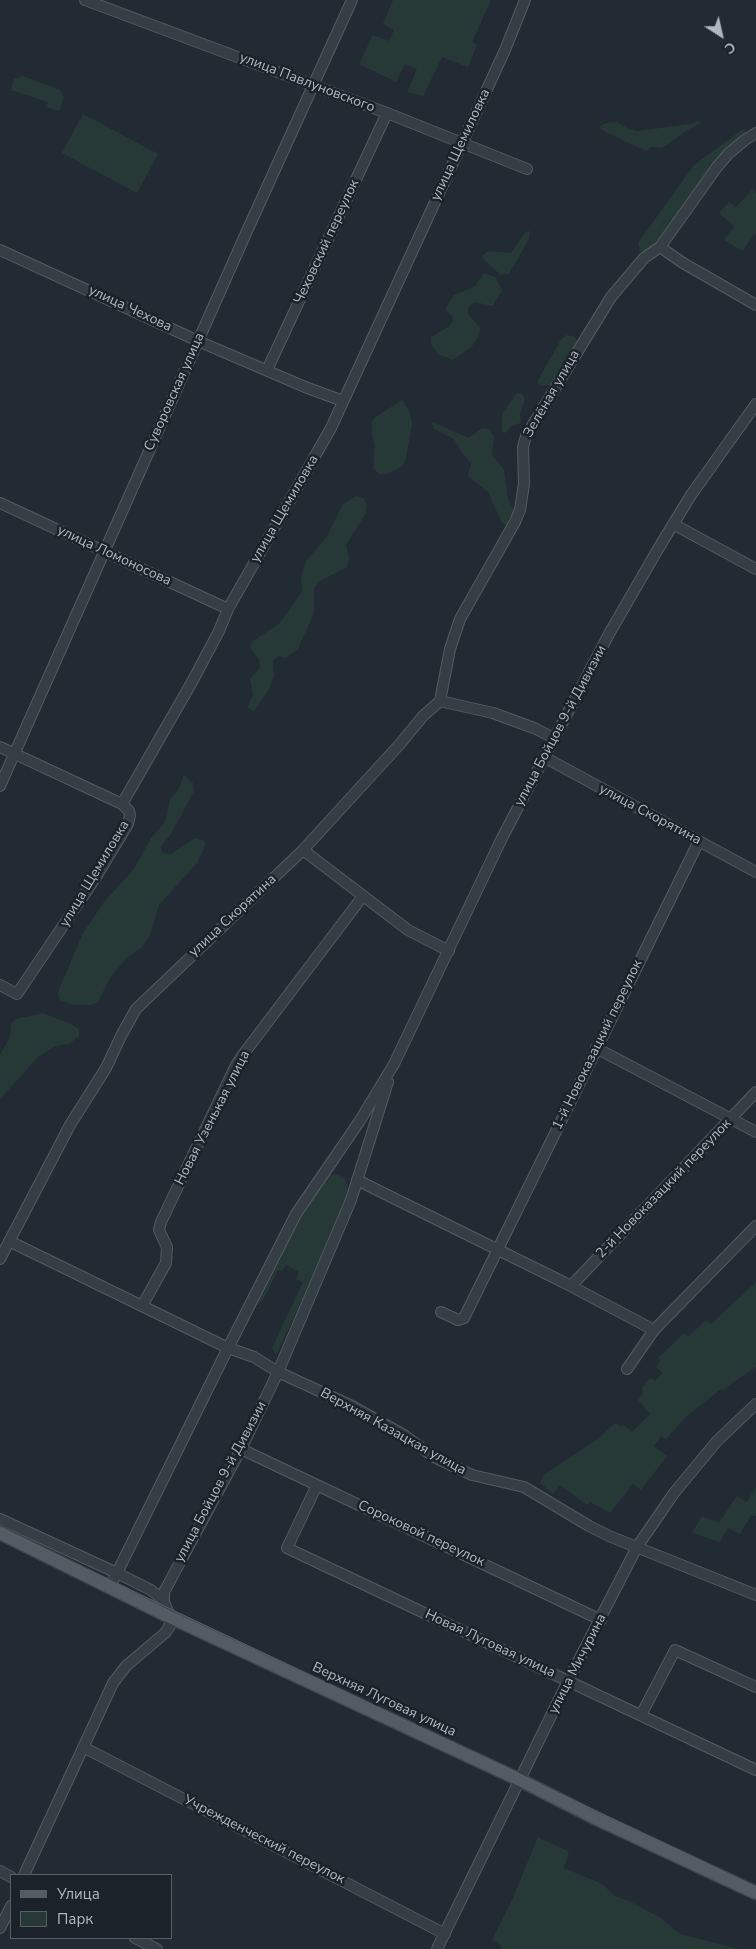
<!DOCTYPE html>
<html>
<head>
<meta charset="utf-8">
<style>
  body { margin:0 }
  #map { position:relative; width:756px; height:1949px; overflow:hidden; background:#222b34; font-family:"Nunito Sans",sans-serif }
  canvas { display:block }
  .legend { position:absolute; left:10px; top:1874px; width:162px; height:65px; box-sizing:border-box; background:#1b2229; border:1px solid #575e66; margin:0; padding:6px 9px; list-style:none; font-size:15px; color:#b0b8c2 }
  .legend li { display:flex; align-items:center; gap:10px; height:25px }
  .legend b { width:25px; border:1px solid #575e66 }
  .north { position:absolute; left:696px; top:10px; width:50px; height:50px; -webkit-text-stroke:4px #1b2229; paint-order:stroke; rotate:145deg; font-size:14px; font-weight:700; line-height:20px; text-align:center; color:#b0b8c2 }
  .north::after { content:''; display:block; margin:auto; width:18px; height:22px; background:#b0b8c2; clip-path:polygon(50% 0,100% 100%,50% 72%,0 100%) }
</style>
</head>
<body>
<div id="map">
<canvas width="756" height="1949"></canvas>
<ul class="legend">
<li><b style="height:6px;background:#535c65"></b>Улица</li>
<li><b style="height:14px;background:#273937"></b>Парк</li>
</ul>
<div class="north">С</div>
</div>
<script>
const g = document.querySelector('canvas').getContext('2d');
g.lineJoin = 'round';
function paint(path, color) { g.fillStyle = color; g.fill(path, 'evenodd'); }
const shape = rows => new Path2D(rows.map(r => 'M' + r).join(''));
function stroke(path, color, width, dash) { g.strokeStyle = color; g.lineWidth = width; g.lineCap = dash ? 'butt' : 'round'; g.setLineDash(dash || []); g.stroke(path); }
function write(font, color, halo, rows, align = 'center') {
  g.font = font + ' "Nunito Sans",sans-serif'; g.lineWidth = 5; g.setLineDash([]); g.textBaseline = 'middle'; g.strokeStyle = halo; g.fillStyle = color; for (const [text, x, y, turn = 0] of rows) {
    g.save(); g.translate(x, y); g.rotate((+turn || 0) * Math.PI / 180); g.textAlign = isNaN(turn) ? turn : align; if (halo) g.strokeText(text, 0, 0); g.fillText(text, 0, 0); g.restore();
  }
}
paint(shape([
  [393,0,491,0,472,42,477,45,468,67,442,57,423,96,407,92,417,69,405,64,396,82,359,64,373,35,389,41,394,30,383,24],
  [23,76,60,90,64,98,59,111,47,107,48,102,11,90,14,79],
  [83,114,158,154,137,193,62,153],
  [698,121,701,123,700,124,689,129,662,148,651,147,646,151,602,130,599,127,606,123,617,122,627,128,637,131,691,124],
  [742,130,745,130,745,135,655,244,645,252,640,251,638,243,694,165],
  [753,189,756,193,756,234,754,234,743,251,724,240,734,226,719,213,729,202,736,207],
  [530,231,529,239,509,274,501,275,483,259,482,256,488,251,511,253,526,232],
  [484,273,495,277,502,290,493,306,474,302,468,307,468,314,480,328,479,336,472,346,453,360,438,354,431,344,431,337,448,327,453,321,453,317,445,309,454,295,475,286],
  [567,335,575,337,577,341,575,347,555,382,549,385,542,386,538,383,538,380,562,338],
  [517,393,522,394,525,399,520,414,521,423,513,425,505,433,502,432,502,414],
  [402,400,410,413,412,424,405,463,398,469,387,474,379,474,373,468,375,445,372,437,372,422,374,418],
  [432,422,469,438,482,428,489,429,494,437,492,454,504,470,508,500,515,511,510,524,505,525,502,523,488,492,468,476,471,463,463,454,454,439,434,429],
  [356,496,363,498,367,505,366,513,346,545,349,560,347,567,318,582,314,589,314,613,298,649,286,658,278,656,273,661,274,676,268,691,254,711,247,708,253,694,250,679,260,667,259,660,250,647,253,641,279,624,302,592,301,576,306,561,326,538,343,504],
  [184,775,193,783,194,791,171,834,161,846,161,850,163,853,171,854,195,838,205,841,204,848,197,863,159,905,150,935,141,948,128,957,112,975,97,1003,90,1005,74,1005,59,1000,58,992,83,933,104,902,134,869,151,838,165,822,170,799,178,790],
  [43,1013,73,1025,79,1030,79,1036,69,1044,56,1046,39,1056,0,1099,0,1055,10,1037,11,1024,16,1019],
  [334,1174,344,1177,347,1184,348,1192,309,1284,276,1355,272,1348,303,1282,296,1279,299,1272,286,1265,282,1271,278,1270,262,1302,260,1301,258,1305,256,1304,240,1336,238,1335,300,1216,326,1176],
  [756,1282,756,1367,722,1390,721,1389,686,1417,666,1439,661,1436,654,1446,667,1456,641,1490,633,1484,610,1513,590,1502,587,1505,560,1485,553,1494,540,1483,544,1475,598,1439,615,1423,620,1427,624,1425,632,1432,650,1414,638,1400,643,1394,642,1387,650,1378,655,1381,663,1373,656,1367,660,1361,658,1358,684,1333,688,1337,706,1320,711,1324],
  [756,1487,756,1516,751,1515,740,1534,728,1528,720,1542,692,1533,702,1516,719,1523,737,1496,747,1502],
  [538,1837,569,1852,564,1868,602,1884,615,1896,629,1901,661,1918,680,1934,738,1949,500,1949,502,1946,492,1940,512,1900]
]), '#273937');
const minor = shape([
  [85,0,387,113,527,169],
  [660,247,683,263,756,305],
  [0,250,198,341,305,387,343,401],
  [267,370,387,113],
  [0,503,228,609],
  [673,524,756,569],
  [440,701,450,649,460,619,515,522,520,510,524,484,523,447,526,436,611,297,644,258,660,247,717,167,729,153,745,140,756,133],
  [0,747,122,804,129,811,130,815,128,824,96,877,17,994,0,985],
  [544,757,756,872],
  [0,786,247,231,352,0],
  [122,804,192,682,219,631,228,609,331,428,505,50,525,0],
  [303,850,408,930,449,951],
  [596,1048,756,1132],
  [357,1180,563,1282,654,1330],
  [9,1241,228,1348,254,1357,278,1372,352,1406,404,1435,434,1457,472,1475,524,1487,589,1526,609,1536,756,1595],
  [0,1259,70,1125,106,1068,121,1036,136,1009,303,850,400,744,423,716,440,701,493,713,534,728,554,738],
  [571,1286,756,1092],
  [142,1306,166,1263,167,1247,159,1230,161,1222,236,1065,242,1056,363,896],
  [441,1312,458,1320,464,1318,699,841],
  [627,1369,654,1330,756,1226],
  [241,1449,601,1620],
  [317,1485,287,1548,756,1770],
  [0,1519,117,1573,151,1590,163,1600],
  [110,1587,228,1348,296,1214,359,1122,394,1064,502,838,609,634,658,549,691,495,756,404],
  [641,1715,675,1650,756,1687],
  [83,1747,445,1934],
  [0,1871,11,1877],
  [24,1875,113,1683,126,1666,165,1633,170,1626,169,1614,164,1602,164,1592,241,1449,278,1372,351,1200,388,1082],
  [0,1928,11,1906],
  [135,1938,157,1949],
  [437,1949,568,1681,637,1547,674,1493,717,1441,756,1404]
]);
const major = shape([
  [0,1533,170,1617,520,1780,595,1818,756,1893]
]);
stroke(minor, '#535b63', 12);
stroke(major, '#3f464f', 15);
stroke(minor, '#353d45', 10);
stroke(major, '#535c65', 12);
stroke(shape([
  [0,1528,756,1887]
]), '#58616c', 1);
write('14px', '#b0b8c2', '#1b2229', [
  ["улица Павлуновского",307,83,21],
  ["улица Щемиловка",461,145,-65],
  ["Чеховский переулок",327,242,-65],
  ["улица Чехова",130,309,25],
  ["Суворовская улица",175,392,-66],
  ["Зелёная улица",552,394,-60],
  ["улица Щемиловка",285,509,-60],
  ["улица Ломоносова",114,556,25],
  ["улица Бойцов 9-й Дивизии",561,726,-62],
  ["улица Скорятина",650,815,28],
  ["улица Щемиловка",95,874,-59],
  ["улица Скорятина",233,916,-43],
  ["1-й Новоказацкий переулок",598,1045,-64],
  ["Новая Узенькая улица",213,1118,-63],
  ["2-й Новоказацкий переулок",664,1189,-46],
  ["Верхняя Казацкая улица",393,1432,29],
  ["улица Бойцов 9-й Дивизии",221,1482,-62],
  ["Сороковой переулок",421,1534,25],
  ["Новая Луговая улица",490,1644,25],
  ["улица Мичурина",578,1664,-63],
  ["Верхняя Луговая улица",384,1700,25],
  ["Учрежденческий переулок",264,1840,27]
]);
</script>
</body>
</html>
